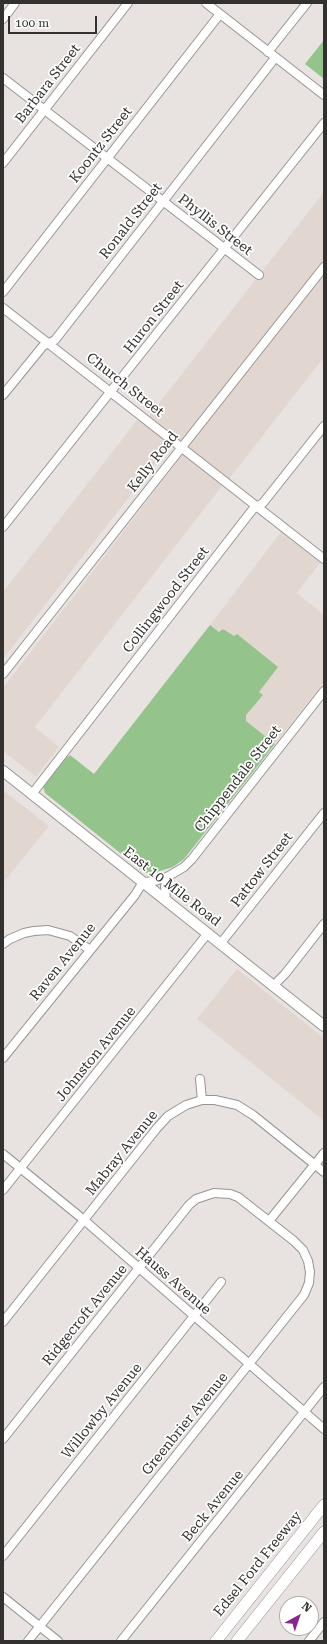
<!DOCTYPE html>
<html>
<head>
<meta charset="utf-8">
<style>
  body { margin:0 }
  #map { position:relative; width:327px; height:1644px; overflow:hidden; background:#e8e3e1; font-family:"Roboto Serif",serif }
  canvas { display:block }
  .frame { position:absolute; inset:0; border:4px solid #323130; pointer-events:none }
  .north { position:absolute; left:279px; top:1596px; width:40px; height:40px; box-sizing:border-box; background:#fff; border:1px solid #adadac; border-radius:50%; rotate:40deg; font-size:11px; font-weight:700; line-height:16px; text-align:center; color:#323130 }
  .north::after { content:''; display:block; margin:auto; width:14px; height:18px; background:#89258e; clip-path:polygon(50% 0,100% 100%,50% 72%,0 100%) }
  .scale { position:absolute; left:8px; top:16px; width:89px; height:18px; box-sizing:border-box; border:2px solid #323130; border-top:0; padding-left:5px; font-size:12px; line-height:14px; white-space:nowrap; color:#323130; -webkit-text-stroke:3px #fff; paint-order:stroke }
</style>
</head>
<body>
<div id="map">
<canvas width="327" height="1644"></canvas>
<div class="frame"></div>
<div class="north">N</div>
<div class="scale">100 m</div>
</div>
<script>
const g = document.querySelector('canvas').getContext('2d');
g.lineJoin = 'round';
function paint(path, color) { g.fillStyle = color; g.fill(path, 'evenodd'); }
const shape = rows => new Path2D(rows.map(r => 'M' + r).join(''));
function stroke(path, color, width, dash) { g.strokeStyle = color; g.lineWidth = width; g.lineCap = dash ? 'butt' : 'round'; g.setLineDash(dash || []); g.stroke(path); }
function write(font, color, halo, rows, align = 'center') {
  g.font = font + ' "Roboto Serif",serif'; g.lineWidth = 3.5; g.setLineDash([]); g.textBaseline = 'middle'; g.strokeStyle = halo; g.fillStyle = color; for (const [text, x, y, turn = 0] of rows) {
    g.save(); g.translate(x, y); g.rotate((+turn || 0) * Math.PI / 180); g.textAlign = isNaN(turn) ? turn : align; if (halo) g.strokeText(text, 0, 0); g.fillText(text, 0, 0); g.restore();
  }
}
paint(shape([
  [324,192,324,357,229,479,149,416],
  [138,419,171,443,3,659,3,592],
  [183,454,186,455,222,486,35,727,59,747,36,777,3,751,3,688],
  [281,532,320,563,297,593,324,615,324,682,275,744,246,721,246,714,263,695,259,692,236,634,234,636,219,632,210,625],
  [3,790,49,826,3,883],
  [237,969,324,1038,324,1121,197,1019]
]), '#e2d6d1');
paint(shape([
  [324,40,324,79,305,64],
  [210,625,219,632,223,629,234,636,237,634,278,667,259,692,263,695,246,715,246,721,275,744,184,859,173,867,160,871,154,876,144,872,45,793,43,786,66,756,68,757,70,755,94,774]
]), '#94c48b');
const minor = shape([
  [206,3,324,95],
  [3,19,15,3],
  [268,52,307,3],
  [3,78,259,275],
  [3,163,128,3],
  [3,292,220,14],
  [3,308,324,559],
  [3,395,43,346,55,340,275,58],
  [3,527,324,123],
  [3,674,324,267],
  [32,794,253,509,263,503,324,426],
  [167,877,184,867,192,859,324,691],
  [221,943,324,813],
  [3,944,10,939,24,933,34,931,48,930,70,936,90,950],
  [274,985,285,974,324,924],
  [3,1058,135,895,143,882,155,881,167,877,165,887,166,900],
  [200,1079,202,1100],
  [3,1154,84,1220,324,1429],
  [3,1190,208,933],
  [269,1221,324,1153],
  [3,1322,157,1128,168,1116,186,1105,202,1100,215,1100,237,1105,253,1115,324,1172],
  [3,1439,189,1205,196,1199,214,1193,230,1194,238,1197,294,1241,303,1250,308,1261,310,1272,309,1283,304,1295,28,1641],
  [3,1556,221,1282],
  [3,1597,58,1641],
  [121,1641,324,1387],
  [309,1641,324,1622]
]);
const major = shape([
  [3,771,324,1026]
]);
const highway = shape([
  [216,1641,324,1505],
  [237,1641,324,1532]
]);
stroke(minor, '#989492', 10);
stroke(major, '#989492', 12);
stroke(highway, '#989492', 12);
stroke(minor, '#fff', 8);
stroke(major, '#fff', 10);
stroke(highway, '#fff', 11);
write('14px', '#323130', '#fff', [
  ["Barbara Street",48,84,-52],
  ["Koontz Street",101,145,-52],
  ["Ronald Street",131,221,-52],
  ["Phyllis Street",215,225,38],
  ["Huron Street",154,317,-52],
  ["Church Street",125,385,38],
  ["Kelly Road",153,462,-52],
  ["Collingwood Street",166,600,-52],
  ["Chippendale Street",238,779,-52],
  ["Pattow Street",262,870,-52],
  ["East 10 Mile Road",172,887,38],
  ["Raven Avenue",63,962,-51],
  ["Johnston Avenue",96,1054,-51],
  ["Mabray Avenue",122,1153,-51],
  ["Hauss Avenue",173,1281,41],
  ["Ridgecroft Avenue",85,1315,-51],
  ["Willowby Avenue",102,1411,-51],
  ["Greenbrier Avenue",185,1424,-51],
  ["Beck Avenue",213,1506,-51],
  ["Edsel Ford Freeway",258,1564,-51]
]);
</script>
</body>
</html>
